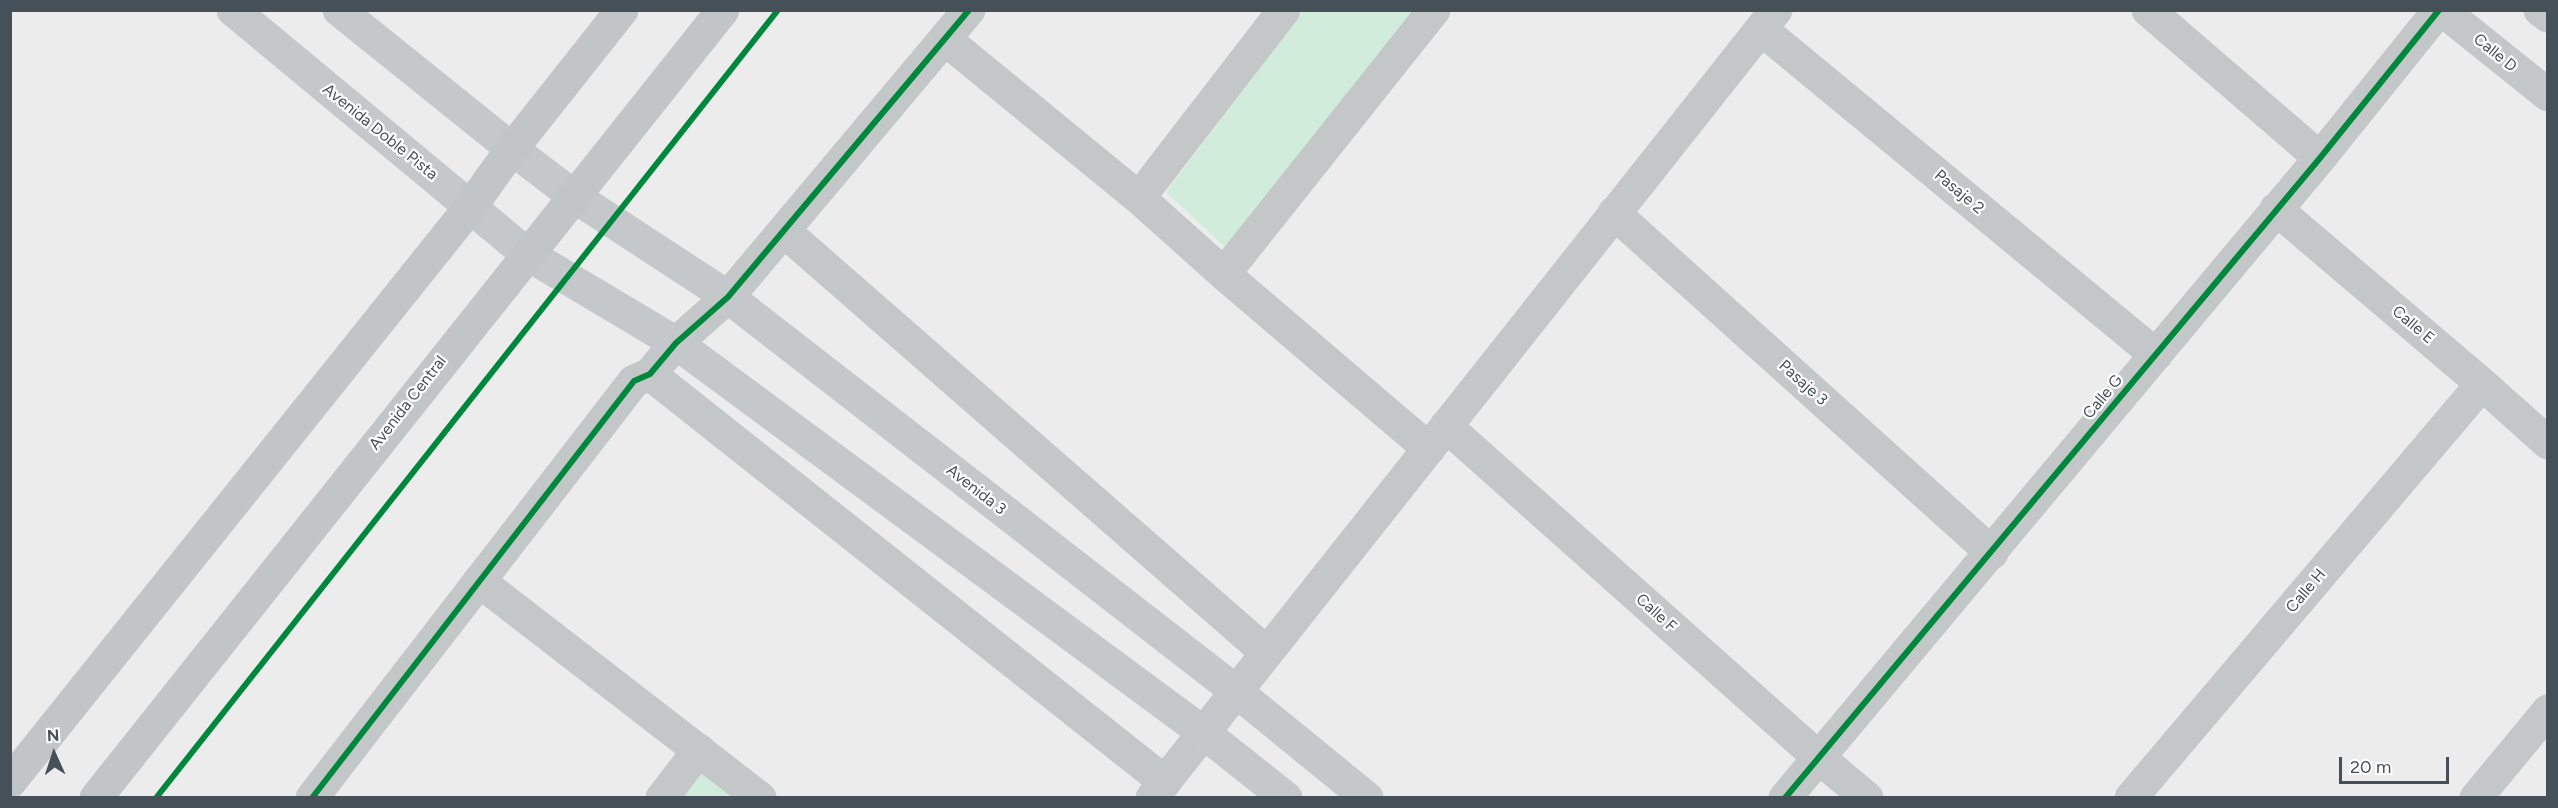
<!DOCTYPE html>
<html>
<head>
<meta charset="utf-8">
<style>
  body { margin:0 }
  #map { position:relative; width:2558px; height:808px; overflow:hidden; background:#edecec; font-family:Figtree,sans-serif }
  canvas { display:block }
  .frame { position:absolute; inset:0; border:12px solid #455058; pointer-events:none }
  .north { position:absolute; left:24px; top:724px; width:60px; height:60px; -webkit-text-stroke:4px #fff; paint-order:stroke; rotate:357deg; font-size:16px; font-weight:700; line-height:24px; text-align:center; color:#455058 }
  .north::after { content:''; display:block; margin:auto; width:21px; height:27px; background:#455058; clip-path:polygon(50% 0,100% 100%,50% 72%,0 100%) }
  .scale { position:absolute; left:2339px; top:757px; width:110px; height:27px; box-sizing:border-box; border:3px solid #455058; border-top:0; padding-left:8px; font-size:18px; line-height:21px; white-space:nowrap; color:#455058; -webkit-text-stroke:4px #fff; paint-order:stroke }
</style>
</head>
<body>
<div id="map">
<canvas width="2558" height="808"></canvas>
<div class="frame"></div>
<div class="north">N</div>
<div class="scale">20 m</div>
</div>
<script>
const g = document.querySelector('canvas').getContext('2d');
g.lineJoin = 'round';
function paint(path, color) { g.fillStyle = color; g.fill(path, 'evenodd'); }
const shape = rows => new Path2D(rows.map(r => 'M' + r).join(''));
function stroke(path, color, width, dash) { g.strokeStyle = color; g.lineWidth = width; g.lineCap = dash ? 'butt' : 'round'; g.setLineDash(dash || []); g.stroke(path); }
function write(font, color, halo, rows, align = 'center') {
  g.font = font + ' Figtree,sans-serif'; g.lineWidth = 4.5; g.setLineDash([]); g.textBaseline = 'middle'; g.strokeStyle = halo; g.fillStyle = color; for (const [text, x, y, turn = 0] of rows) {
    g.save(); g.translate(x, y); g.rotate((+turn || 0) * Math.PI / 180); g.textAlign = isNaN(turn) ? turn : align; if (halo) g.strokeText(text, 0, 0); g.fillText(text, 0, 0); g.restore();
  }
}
paint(shape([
  [1303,11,1417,11,1226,248,1166,192],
  [702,772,739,798,682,798]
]), '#d1ecda');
stroke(shape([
  [2148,10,2320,158],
  [2442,10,2548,95],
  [2540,10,2548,16],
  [1761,29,2156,355],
  [946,40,1139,198,1224,274,1429,449],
  [1139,198,1284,10],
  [2276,209,2482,384,2548,443],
  [1614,213,1992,553],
  [784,231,1267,653],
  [1224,274,1434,10],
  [650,374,1165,782],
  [1446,426,1818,757,1867,798],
  [479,581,760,798],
  [312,798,634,381,650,374,676,343,728,297,969,10],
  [662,798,699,750],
  [1152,798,1776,10],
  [1785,798,2320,158,2439,10],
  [2131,798,2482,384],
  [2476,798,2548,711]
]), '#c4c7c8', 33);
stroke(shape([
  [233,10,527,254,676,343,1204,733,1286,798],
  [339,10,512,149,575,197,728,297,1237,692,1367,798]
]), '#c5c8cb', 33);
stroke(shape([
  [10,782,471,206,512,149,622,10],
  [96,798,723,10]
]), '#c1c5c8', 33);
stroke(shape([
  [156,798,778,10],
  [312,798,634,381,650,374,676,343,728,297,969,10],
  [1785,798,2320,158,2439,10]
]), '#00873e', 6);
write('16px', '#455058', '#fff', [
  ["Calle D",2495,53,39],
  ["Avenida Doble Pista",380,132,39],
  ["Pasaje 2",1959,192,40],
  ["Calle E",2413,325,40],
  ["Pasaje 3",1803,383,42],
  ["Calle G",2103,397,-50],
  ["Avenida Central",408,403,-52],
  ["Avenida 3",976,490,38],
  ["Calle H",2306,591,-50],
  ["Calle F",1656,613,42]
]);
</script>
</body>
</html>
